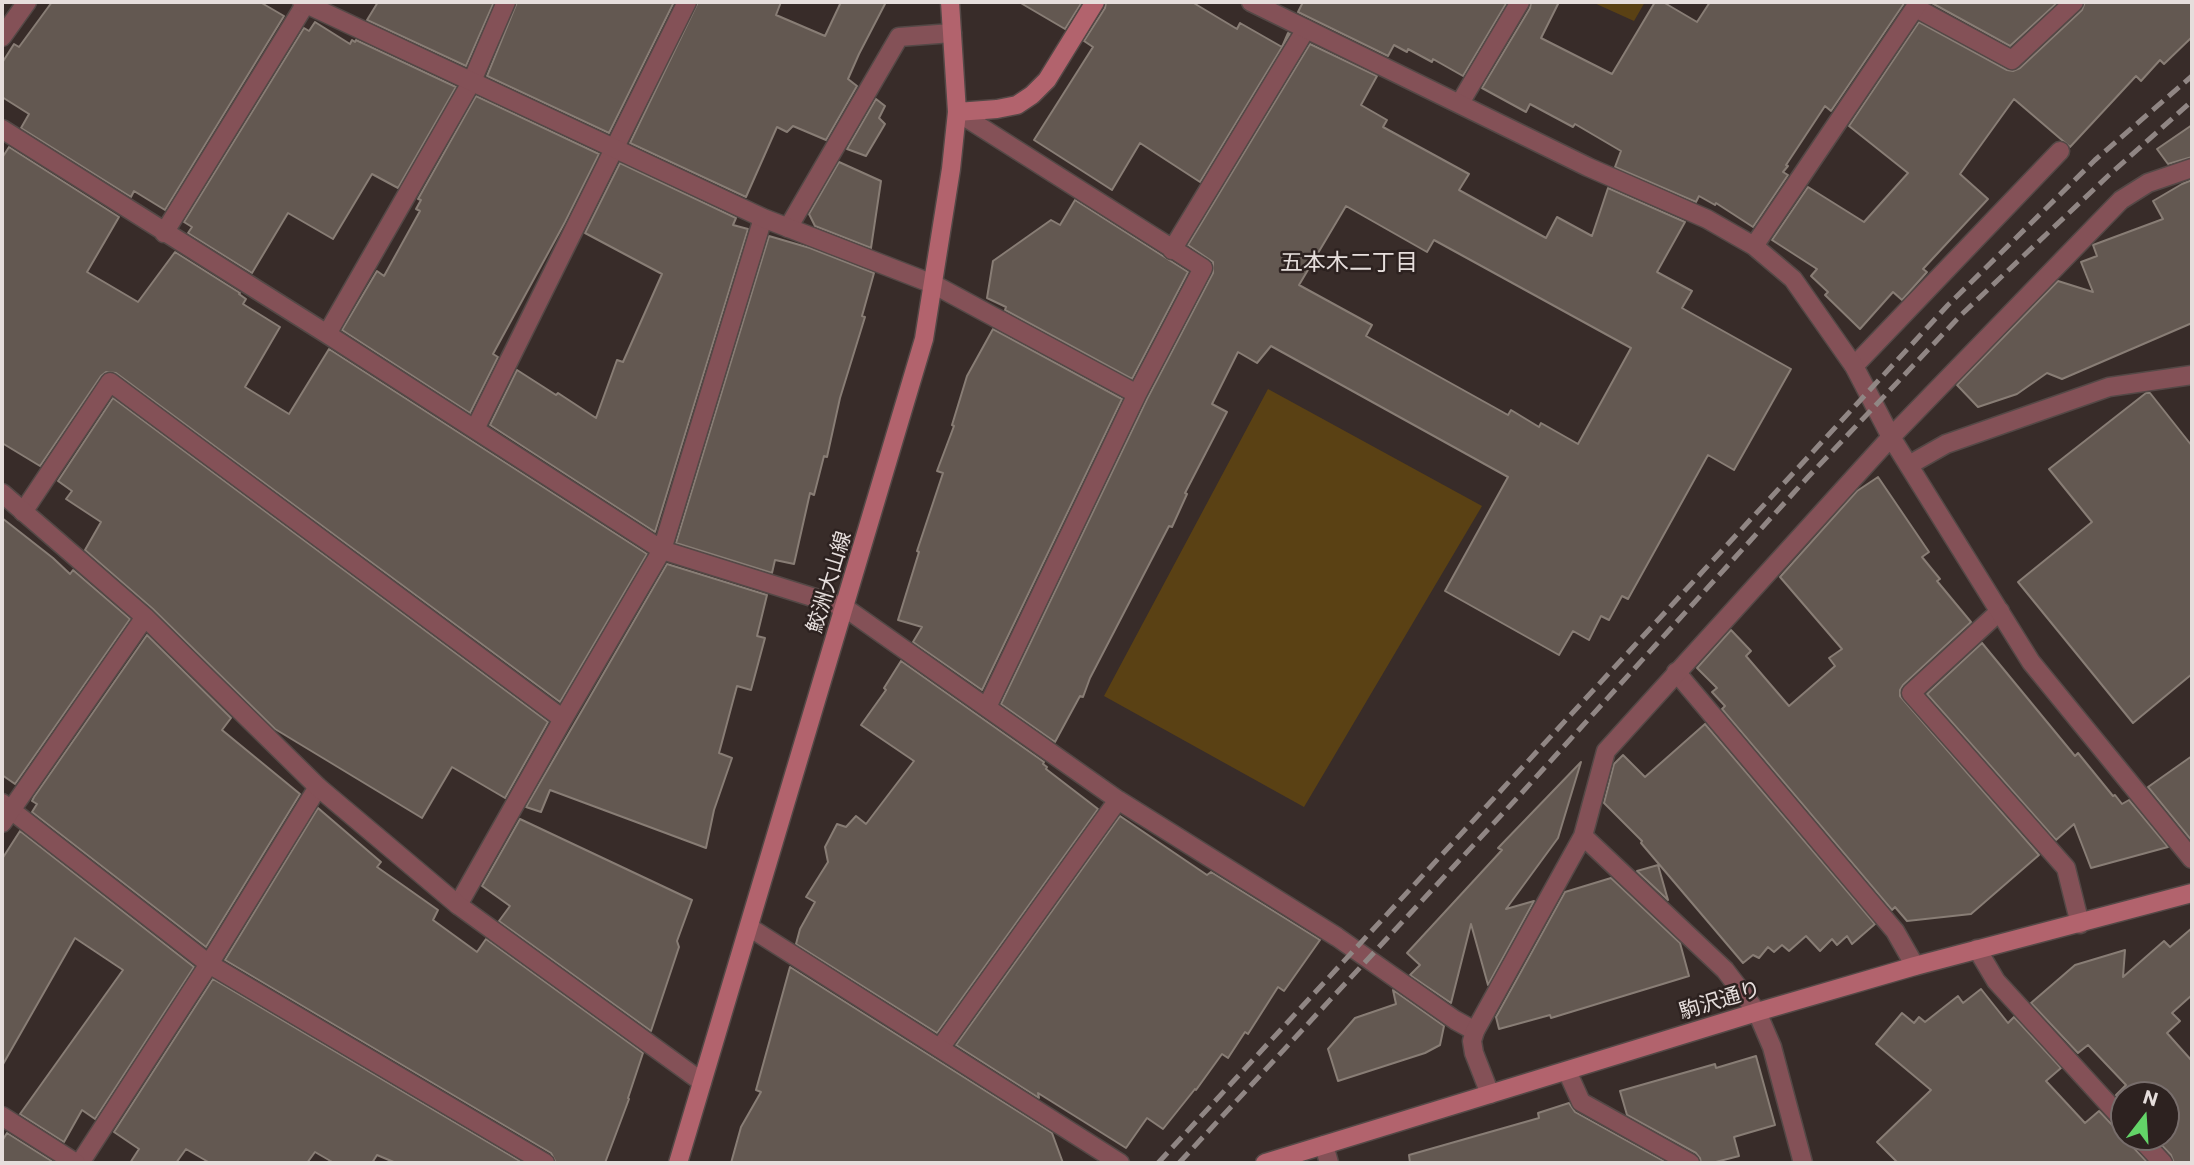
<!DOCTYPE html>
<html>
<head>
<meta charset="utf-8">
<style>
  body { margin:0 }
  #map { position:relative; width:2194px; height:1165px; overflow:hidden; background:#382c29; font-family:Commissioner,sans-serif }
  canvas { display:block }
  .frame { position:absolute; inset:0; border:4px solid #e6dedc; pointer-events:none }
  .north { position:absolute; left:2110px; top:1081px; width:70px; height:70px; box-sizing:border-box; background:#2d2220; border:2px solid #776d6b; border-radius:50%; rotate:17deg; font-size:19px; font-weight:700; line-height:28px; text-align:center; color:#e6dedc }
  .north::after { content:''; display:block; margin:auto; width:24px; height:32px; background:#63d468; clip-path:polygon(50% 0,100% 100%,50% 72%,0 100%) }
</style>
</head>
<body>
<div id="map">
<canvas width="2194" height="1165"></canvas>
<div class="frame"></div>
<div class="north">N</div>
</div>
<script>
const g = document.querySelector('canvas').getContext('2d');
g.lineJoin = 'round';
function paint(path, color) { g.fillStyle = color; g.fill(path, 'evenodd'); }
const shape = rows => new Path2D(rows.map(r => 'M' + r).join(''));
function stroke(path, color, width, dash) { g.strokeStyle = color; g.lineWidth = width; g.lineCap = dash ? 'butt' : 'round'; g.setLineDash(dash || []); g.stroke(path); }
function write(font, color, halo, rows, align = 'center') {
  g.font = font + ' Commissioner,"Noto Sans JP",sans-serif'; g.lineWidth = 5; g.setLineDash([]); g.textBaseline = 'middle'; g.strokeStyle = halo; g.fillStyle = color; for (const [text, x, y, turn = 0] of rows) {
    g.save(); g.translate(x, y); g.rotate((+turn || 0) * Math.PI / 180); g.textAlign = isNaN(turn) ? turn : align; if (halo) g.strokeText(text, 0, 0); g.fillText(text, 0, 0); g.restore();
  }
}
paint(shape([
  [1592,2,1645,2,1634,21],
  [1268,389,1482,506,1304,807,1104,696]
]), '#5a4114');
const building = shape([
  [52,2,260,2,284,16,165,210,134,191,131,197,21,128,29,114,2,97,2,63,14,44,19,47,52,2],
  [378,2,494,2,466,66,367,20,378,2],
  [517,2,674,2,609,133,487,76,517,2],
  [698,2,781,2,776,15,825,36,841,2,886,2,859,54,848,79,857,86,826,140,793,126,787,132,777,127,746,197,630,143,698,2],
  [1019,2,1082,2,1065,29,1019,2],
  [1106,2,1192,2,1237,29,1240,23,1282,47,1288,33,1290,34,1200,182,1140,143,1112,190,1034,140,1093,47,1084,41,1105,8,1106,2],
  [1303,2,1507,2,1463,76,1433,59,1432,62,1408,49,1407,52,1394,45,1388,56,1298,12,1303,2],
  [1531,2,1559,2,1541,38,1612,74,1655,2,1663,2,1697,22,1710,2,1905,2,1831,111,1825,106,1786,165,1788,166,1783,172,1788,175,1753,227,1716,203,1715,205,1699,196,1696,202,1615,167,1621,151,1575,124,1573,127,1530,104,1526,112,1482,88,1530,8,1531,2],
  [1930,2,2058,2,2010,46,1930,2],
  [2085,2,2192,2,2192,37,2164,64,2160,60,2141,81,2136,76,2070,147,2014,99,1960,174,1988,199,1923,269,1927,272,1902,300,1893,292,1860,329,1825,295,1828,292,1811,276,1817,269,1772,240,1808,187,1864,222,1908,173,1849,126,1919,22,2007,70,2013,71,2020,68,2082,10,2085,2],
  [315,22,350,44,352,40,355,42,356,40,456,87,398,188,372,174,333,239,288,213,252,273,188,233,192,227,184,222,304,28,309,31,315,22],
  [1310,44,1377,76,1361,105,1387,120,1383,127,1469,174,1459,190,1546,238,1557,217,1592,236,1608,188,1685,222,1657,272,1692,291,1682,308,1791,369,1734,470,1708,455,1628,599,1622,596,1609,620,1601,616,1589,640,1573,631,1559,655,1445,591,1508,477,1271,346,1257,363,1238,352,1212,404,1227,412,1185,493,1187,494,1172,527,1169,526,1090,678,1083,697,1080,696,1055,742,1001,704,1147,399,1213,273,1213,262,1188,245,1310,44],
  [1346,206,1427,252,1434,240,1631,348,1578,444,1541,423,1539,427,1511,410,1508,415,1366,336,1372,325,1299,285,1346,206],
  [476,96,599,154,565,222,493,354,498,357,470,413,342,330,377,271,384,276,420,211,416,209,421,200,418,199,476,96],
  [876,99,885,106,879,118,885,124,866,156,847,149,876,99],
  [2192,125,2192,157,2168,164,2157,149,2192,125],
  [9,147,119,217,87,272,138,302,175,252,240,293,239,294,246,299,243,304,280,327,245,387,289,414,329,349,647,554,560,702,116,373,106,372,101,376,40,466,2,443,2,158,9,147],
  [839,162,881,181,871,248,815,226,809,214,839,162],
  [620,163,736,218,733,225,748,229,655,532,490,425,517,370,556,395,558,393,596,418,617,360,623,362,662,274,585,233,620,163],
  [2192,180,2192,323,2062,379,2047,373,2017,394,1978,407,1957,385,2058,281,2093,292,2081,262,2097,256,2093,245,2163,219,2153,201,2182,184,2192,180],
  [1075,200,1188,272,1132,379,1005,310,1006,307,987,298,993,261,1051,220,1060,225,1075,200],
  [769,236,810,248,874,273,862,316,865,317,840,398,827,457,824,456,814,495,810,493,794,564,775,560,772,573,676,543,769,236],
  [993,329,1122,399,982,690,913,642,922,627,898,620,919,552,917,551,943,473,937,471,954,426,952,425,967,376,993,329],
  [2146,393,2150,393,2192,446,2192,674,2133,723,2018,582,2092,522,2049,469,2146,393],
  [113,398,548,722,505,798,452,767,422,818,275,729,153,609,85,550,101,522,66,499,72,491,58,481,113,398],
  [1878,477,1929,552,1922,557,1940,579,1937,581,1971,622,1903,685,1900,690,1900,696,2039,855,1971,914,1907,921,1895,907,1892,910,1722,709,1725,706,1712,692,1717,688,1697,668,1731,630,1751,651,1746,656,1789,706,1835,666,1829,658,1842,649,1780,577,1857,491,1878,477],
  [2,518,53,558,70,574,73,570,130,619,15,784,2,775,2,518],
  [667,564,767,595,757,636,765,638,751,690,737,686,719,753,732,758,714,810,706,848,550,790,541,812,526,807,667,564],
  [147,635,231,718,222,730,300,794,206,947,32,812,37,804,32,801,34,797,147,635],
  [1982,643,2075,756,2078,753,2113,796,2115,795,2122,804,2129,800,2168,847,2091,868,2074,824,2056,840,1927,694,1982,643],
  [901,661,1044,762,1043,764,1047,767,1046,769,1098,809,937,1033,796,944,800,929,815,902,806,897,828,862,825,847,837,824,846,827,856,816,866,824,914,761,861,725,886,690,884,688,901,661],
  [1705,724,1875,924,1852,944,1847,936,1837,945,1832,939,1820,951,1806,936,1789,951,1782,945,1774,952,1768,947,1759,958,1753,955,1743,963,1641,843,1642,841,1604,803,1614,764,1623,755,1645,777,1705,724],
  [2192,756,2192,841,2148,787,2192,756],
  [1581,762,1558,838,1506,909,1534,901,1488,985,1471,924,1451,1003,1410,975,1420,965,1407,953,1502,850,1498,848,1581,762],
  [318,808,381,862,377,867,438,910,433,920,477,952,486,939,643,1053,628,1098,629,1099,605,1163,556,1163,551,1153,225,960,318,808],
  [1120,816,1207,875,1211,872,1320,940,1284,991,1278,987,1248,1034,1245,1032,1228,1058,1222,1054,1196,1090,1195,1089,1163,1129,1147,1118,1126,1148,1038,1093,1039,1098,956,1045,1120,816],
  [520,819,692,900,677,941,679,947,651,1031,499,921,510,906,482,886,520,819],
  [20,831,194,967,95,1119,82,1110,64,1142,20,1114,123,970,75,938,2,1066,2,859,20,831],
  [1658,865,1668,900,1637,871,1658,865],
  [1611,878,1680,943,1689,976,1551,1018,1550,1015,1499,1029,1496,1017,1565,892,1611,878],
  [2192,928,2192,995,2172,1013,2180,1021,2167,1033,2192,1061,2192,1163,2174,1163,2171,1155,2154,1137,2166,1137,2166,1095,2124,1095,2124,1104,2116,1095,2126,1085,2088,1045,2078,1053,2031,1003,2075,965,2125,950,2123,977,2164,941,2170,947,2192,928],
  [790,967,1052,1133,1063,1163,731,1163,741,1127,761,1092,756,1090,790,967],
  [213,979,523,1163,396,1163,377,1155,372,1163,334,1163,315,1152,307,1163,210,1163,186,1149,176,1163,130,1163,139,1149,114,1132,213,979],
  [1981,989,2008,1023,2014,1017,2061,1068,2046,1081,2085,1123,2099,1111,2116,1129,2124,1132,2124,1137,2128,1137,2131,1145,2148,1163,1898,1163,1877,1142,1931,1090,1876,1044,1902,1013,1914,1023,1919,1017,1925,1022,1958,996,1963,1003,1981,989],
  [1393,990,1444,1026,1440,1045,1425,1053,1338,1081,1328,1049,1355,1018,1396,1004,1393,990],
  [1756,1056,1775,1125,1734,1137,1739,1156,1712,1163,1701,1163,1700,1158,1696,1153,1627,1115,1620,1091,1715,1064,1716,1068,1756,1056],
  [1569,1103,1575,1112,1667,1163,1410,1163,1409,1155,1539,1118,1538,1113,1569,1103],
  [7,1133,53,1162,53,1163,2,1163,2,1141,7,1133]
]);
paint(building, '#635851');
stroke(building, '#887d75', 2);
const lane = shape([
  [1916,8,2012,60,2074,2],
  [2,37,27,2],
  [1460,103,1520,2],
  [957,112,1203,268,1137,394,987,707],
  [2,129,327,334,662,550,844,607,1118,800,1337,937,1455,1020,1475,1031],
  [788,228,899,37,952,33],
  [164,233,306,3],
  [1172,250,1306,29],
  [933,284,1137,394],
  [327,334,472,81,506,2],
  [1854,366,2060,151],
  [475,429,687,2],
  [23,512,110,382,563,719],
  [2000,611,1911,693,2066,868,2080,924],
  [1676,672,1895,931,1915,966],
  [2,803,209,964,545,1163],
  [458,905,563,719,662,550,763,218],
  [940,1048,1118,800],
  [1567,1071,1581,1102,1690,1163],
  [1324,1145,1329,1163],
  [80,1163,209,964,318,787]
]);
const street = shape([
  [302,2,763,218,933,284],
  [1251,2,1588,167,1707,219,1754,246,1793,279,1854,366,1891,437,2031,662,2192,859],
  [1754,246,1919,2],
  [1909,465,1946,444,2109,387,2192,375],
  [2,493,145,617,318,787,458,905,702,1082],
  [2,823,145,617],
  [749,927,1120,1163],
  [1977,949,1996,981,2124,1121],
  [1490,1094,1474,1053,1472,1041,1475,1031,1583,836],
  [2,1116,76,1163],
  [2139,1137,2163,1163],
  [1803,1163,1772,1047,1757,1012,1725,970,1583,836,1606,751,1891,437,2121,200,2148,183,2192,168]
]);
const secondary = shape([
  [957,112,997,109,1017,105,1032,95,1047,80,1095,2],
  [678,1163,924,339,951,169,957,112,950,2],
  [1265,1163,1757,1012,1915,966,2192,893]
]);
stroke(lane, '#544846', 21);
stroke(street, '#544846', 21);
stroke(secondary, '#544846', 21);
stroke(lane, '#845157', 18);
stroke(street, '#845157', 18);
stroke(secondary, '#b2636d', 18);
stroke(shape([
  [1158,1163,1948,305,2095,160,2192,76],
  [1179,1163,1518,797,1808,477,1960,316,2109,175,2192,101]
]), '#908684', 5, [14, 7]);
write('21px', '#e6dedc', '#2d2220', [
  ["鮫洲大山線",829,582,-73],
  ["駒沢通り",1720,1000,-17]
]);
write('23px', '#e6dedc', '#2d2220', [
  ["五本木二丁目",1349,262]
]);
</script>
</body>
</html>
